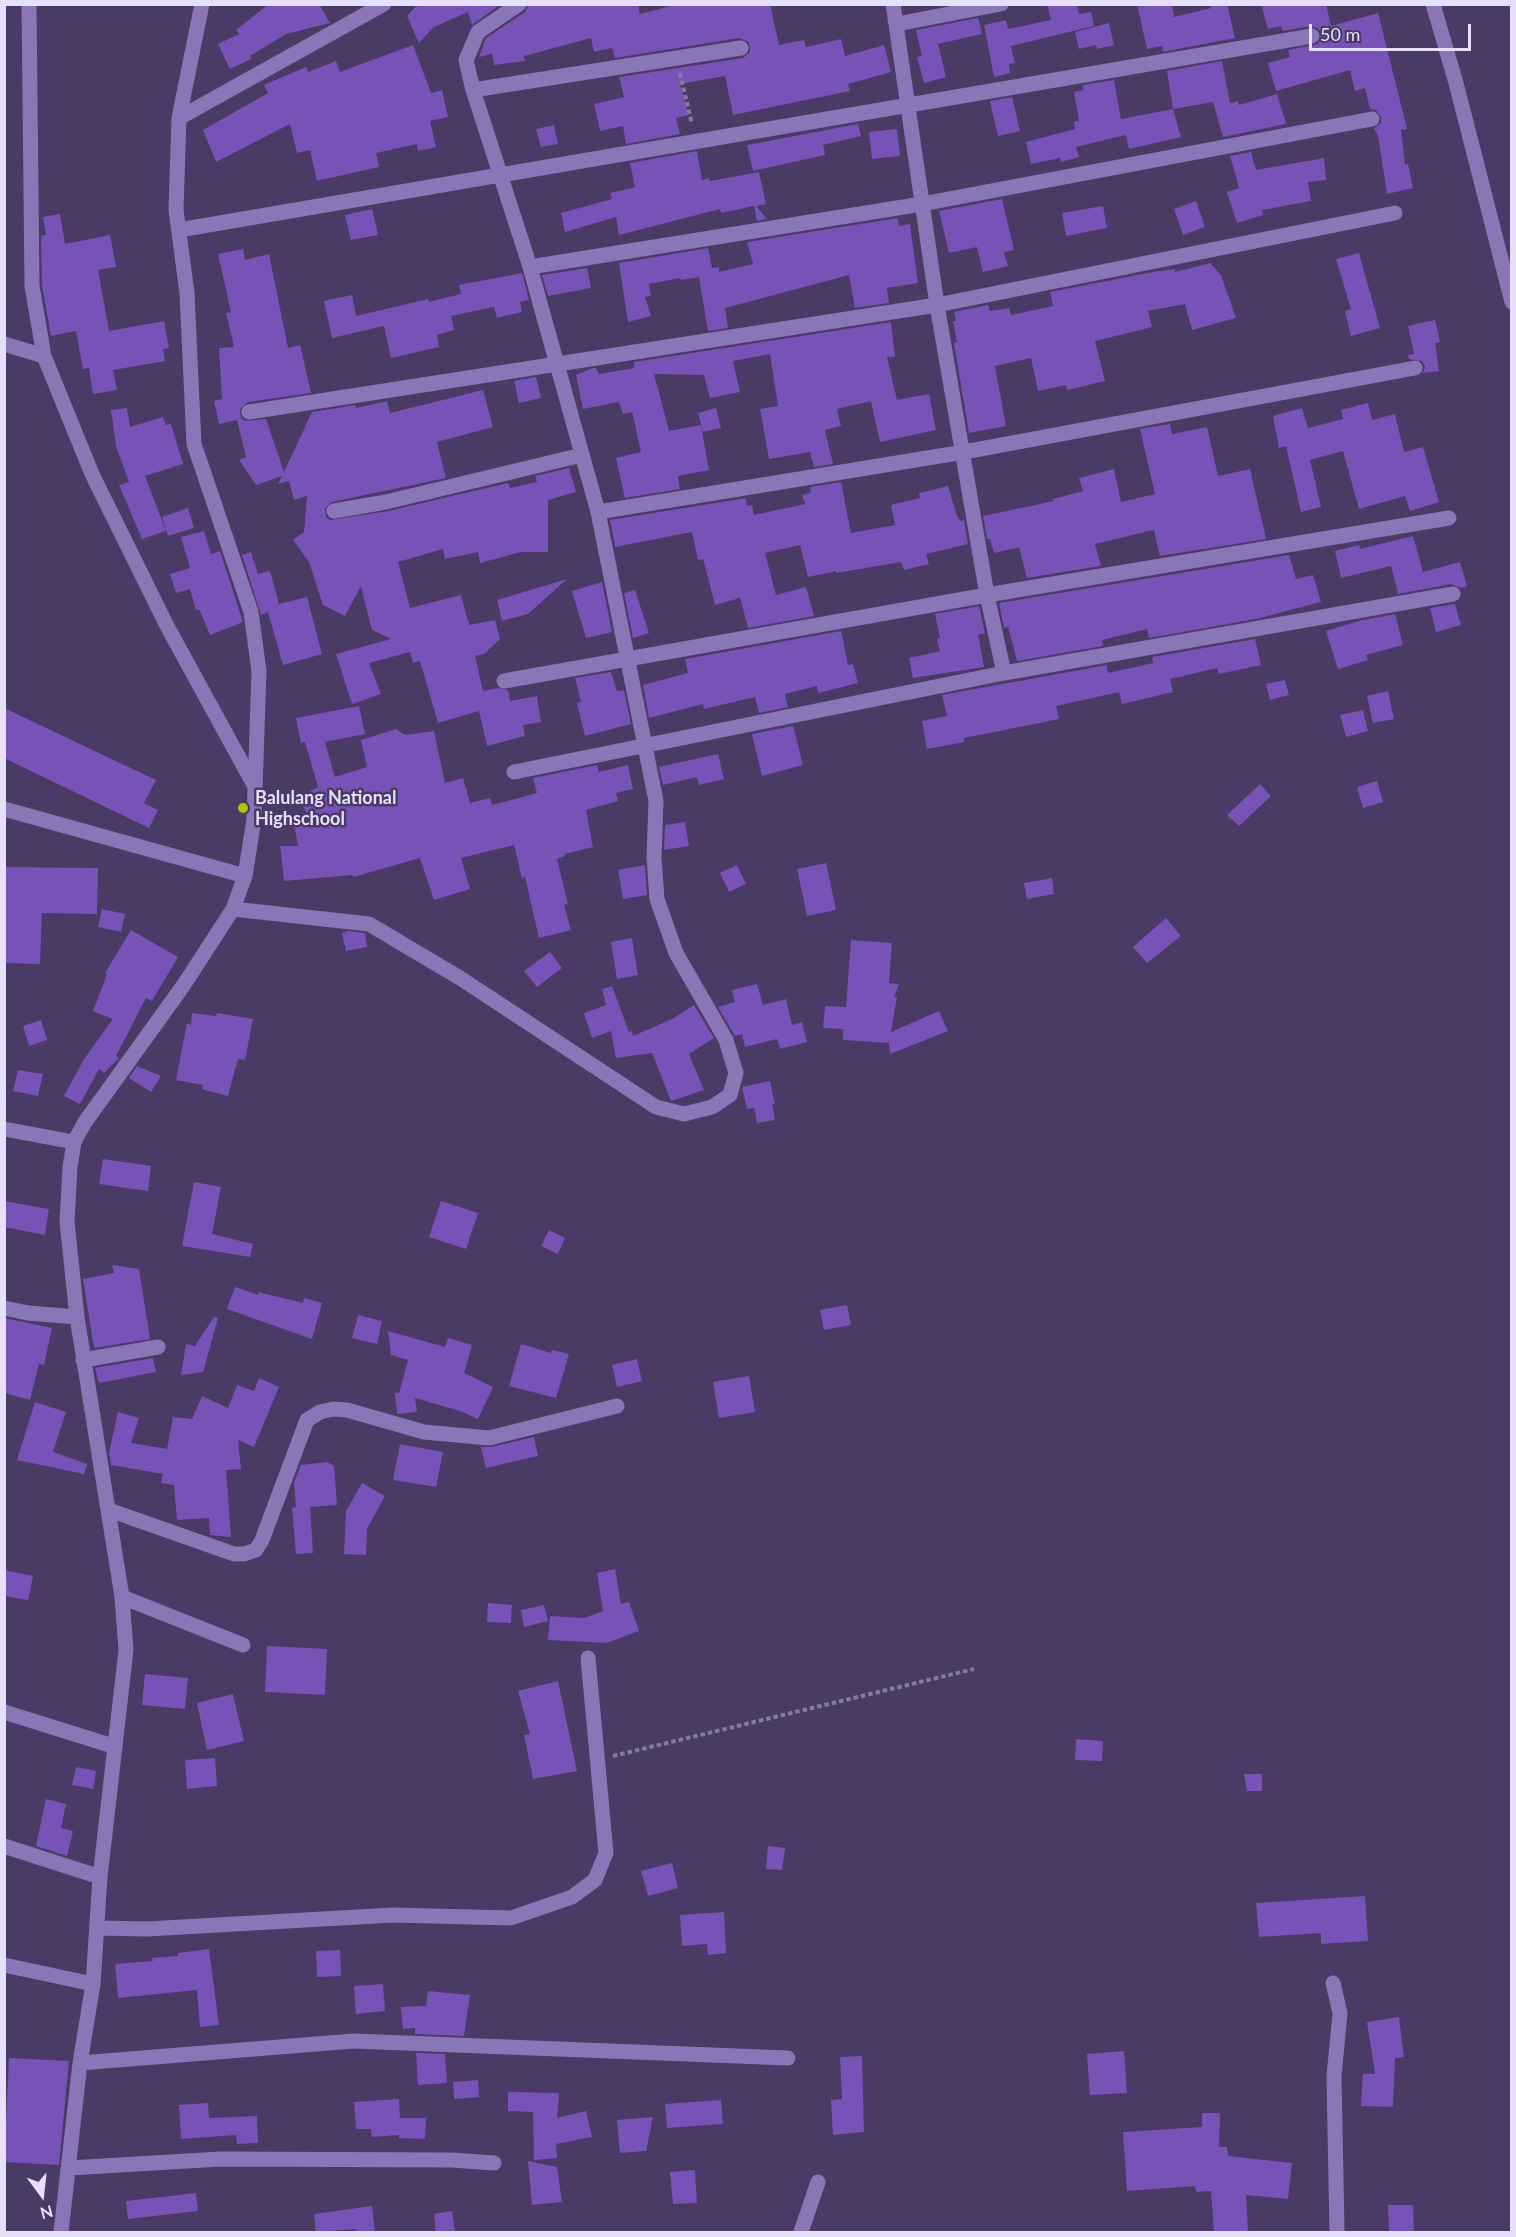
<!DOCTYPE html>
<html>
<head>
<meta charset="utf-8">
<style>
  body { margin:0 }
  #map { position:relative; width:1516px; height:2237px; overflow:hidden; background:#493a66; font-family:Lato,sans-serif }
  canvas { display:block }
  .frame { position:absolute; inset:0; border:6px solid #e7e0fb; pointer-events:none }
  .north { position:absolute; left:12px; top:2165px; width:60px; height:60px; -webkit-text-stroke:4px #493a66; paint-order:stroke; rotate:165deg; font-size:16px; font-weight:700; line-height:24px; text-align:center; color:#e7e0fb }
  .north::after { content:''; display:block; margin:auto; width:21px; height:27px; background:#e7e0fb; clip-path:polygon(50% 0,100% 100%,50% 72%,0 100%) }
  .scale { position:absolute; left:1309px; top:24px; width:162px; height:27px; box-sizing:border-box; border:3px solid #e7e0fb; border-top:0; padding-left:8px; font-size:18px; line-height:21px; white-space:nowrap; color:#e7e0fb; -webkit-text-stroke:4px #493a66; paint-order:stroke }
</style>
</head>
<body>
<div id="map">
<canvas width="1516" height="2237"></canvas>
<div class="frame"></div>
<div class="north">N</div>
<div class="scale">50 m</div>
</div>
<script>
const g = document.querySelector('canvas').getContext('2d');
g.lineJoin = 'round';
function paint(path, color) { g.fillStyle = color; g.fill(path, 'evenodd'); }
const shape = rows => new Path2D(rows.map(r => 'M' + r).join(''));
function stroke(path, color, width, dash) { g.strokeStyle = color; g.lineWidth = width; g.lineCap = dash ? 'butt' : 'round'; g.setLineDash(dash || []); g.stroke(path); }
function write(font, color, halo, rows, align = 'center') {
  g.font = font + ' Lato,sans-serif'; g.lineWidth = 5; g.setLineDash([]); g.textBaseline = 'middle'; g.strokeStyle = halo; g.fillStyle = color; for (const [text, x, y, turn = 0] of rows) {
    g.save(); g.translate(x, y); g.rotate((+turn || 0) * Math.PI / 180); g.textAlign = isNaN(turn) ? turn : align; if (halo) g.strokeText(text, 0, 0); g.fillText(text, 0, 0); g.restore();
  }
}
paint(shape([
  [269,4,319,4,330,23,286,34,250,56,251,59,230,69,218,44,239,34,236,30],
  [418,4,501,4,472,25,468,12,434,27,419,43,407,16],
  [529,4,638,4,640,14,678,4,770,4,779,45,804,40,806,47,841,39,845,56,884,45,891,72,848,84,850,91,733,115,725,76,680,84,689,115,676,118,680,134,626,144,623,126,600,131,594,104,624,97,619,77,743,58,750,52,749,42,739,38,615,58,612,48,594,52,591,38,524,56,525,61,494,65,492,54,479,57,486,38,525,12],
  [1047,4,1077,4,1079,14,1091,12,1094,26,1011,46,1015,63,1009,64,1010,73,994,77,984,25,1006,20,1008,29,1051,20],
  [1137,4,1172,4,1174,17,1211,8,1211,4,1227,4,1235,38,1163,52,1162,46,1147,49],
  [1261,4,1326,4,1331,26,1378,13,1407,129,1401,130,1405,165,1408,164,1413,188,1387,194,1378,136,1374,128,1381,123,1381,117,1376,110,1370,109,1365,88,1355,91,1350,70,1276,91,1268,63,1290,57,1288,50,1318,44,1321,34,1319,29,1311,26,1283,31,1281,26,1268,29],
  [978,18,982,34,938,44,946,77,924,83,917,57,922,56,916,30],
  [1109,23,1114,45,1097,49,1096,45,1079,49,1075,32],
  [413,45,431,93,442,90,448,117,430,121,436,147,418,151,417,144,376,153,379,167,317,181,310,150,297,153,290,124,216,162,203,130,268,93,264,85,306,67,308,72,336,61,340,72],
  [1222,61,1230,103,1238,101,1239,105,1277,94,1286,124,1223,137,1213,102,1173,109,1167,71],
  [1114,80,1121,119,1173,109,1181,137,1129,149,1126,135,1076,147,1079,157,1061,162,1060,158,1031,164,1026,142,1075,129,1074,122,1079,121,1074,92,1083,90,1083,85],
  [1012,97,1020,131,998,136,990,101],
  [858,124,861,136,823,145,825,155,753,171,747,145],
  [554,125,558,144,541,147,536,129],
  [897,129,900,156,872,159,869,132],
  [697,151,702,180,709,178,710,181,759,172,766,204,756,206,767,219,757,221,754,206,721,213,720,209,619,235,616,217,565,232,561,213,612,199,610,193,635,187,630,163],
  [1251,152,1256,170,1324,158,1326,180,1308,182,1311,201,1262,210,1263,215,1237,223,1227,192,1239,188,1230,156],
  [1002,199,1014,250,1004,252,1008,266,983,272,977,247,949,253,939,211],
  [1196,201,1205,227,1183,235,1174,209],
  [1103,206,1107,228,1066,236,1062,213],
  [372,209,378,235,351,240,345,215],
  [60,214,65,244,110,235,116,267,98,270,109,331,164,321,169,348,163,349,165,361,113,370,117,390,93,394,89,368,83,369,76,331,51,336,42,285,41,236,46,235,43,217],
  [898,218,899,226,910,224,918,283,887,288,889,303,855,308,849,275,725,308,728,328,708,331,699,277,681,280,680,278,649,284,651,296,645,297,651,316,628,322,619,263,708,248,712,268,719,267,719,272,753,264,747,242],
  [243,249,245,260,269,254,288,348,300,345,311,393,248,402,240,409,241,418,245,421,266,419,284,472,312,412,355,405,356,408,387,401,390,413,483,390,493,427,437,442,446,478,332,502,325,508,326,517,330,520,388,511,508,483,510,488,537,482,535,476,569,468,576,492,548,500,548,552,521,552,480,563,478,552,445,559,443,549,398,562,410,608,461,595,469,625,495,620,500,639,484,654,475,656,483,691,497,688,508,690,510,701,537,696,541,722,523,725,525,736,487,746,479,711,438,723,420,661,413,663,410,652,369,663,381,694,352,704,336,654,391,639,372,630,361,586,345,616,323,605,309,562,293,540,304,532,307,496,294,500,289,481,278,484,282,476,256,485,239,460,246,457,237,420,219,424,214,401,222,399,219,348,234,347,226,313,231,312,218,254],
  [1359,253,1380,328,1351,336,1345,311,1351,309,1336,259],
  [1210,263,1221,275,1236,318,1192,330,1185,304,1148,311,1152,327,1095,341,1105,381,1067,390,1066,385,1038,391,1031,358,995,366,1006,426,969,433,954,343,957,342,953,321,956,321,954,312,988,305,990,311,1009,308,1011,315,1053,306,1050,292,1153,272,1175,269,1175,272],
  [587,268,591,288,548,296,542,275],
  [522,273,529,300,520,302,522,312,497,318,494,307,451,316,454,330,437,335,439,347,391,358,384,326,332,338,324,301,352,295,356,316,428,299,429,302,461,294,459,285],
  [1435,320,1440,342,1435,343,1439,371,1423,373,1425,367,1422,361,1409,359,1408,355,1414,354,1408,326],
  [891,322,895,357,887,357,897,400,929,394,936,430,880,442,871,401,837,409,841,426,825,430,833,464,814,467,810,452,769,459,760,409,778,406,770,354,733,361,740,392,710,398,704,375,654,374,669,431,701,425,709,470,678,476,680,489,625,498,616,458,641,452,632,412,623,414,619,402,583,409,576,375,593,368,596,368,599,374,634,368,634,362],
  [536,377,541,398,519,403,514,381],
  [1368,403,1372,420,1395,414,1404,452,1423,447,1439,502,1410,511,1405,496,1359,509,1343,451,1310,460,1321,507,1301,512,1286,446,1279,448,1273,416,1302,408,1308,428,1343,419,1341,410],
  [127,408,130,427,163,417,166,425,171,424,183,464,145,476,166,531,142,539,119,485,129,482,116,446,111,410],
  [716,408,721,428,703,432,698,413],
  [1170,424,1172,434,1207,427,1218,476,1250,469,1266,539,1160,556,1154,530,1095,544,1101,566,1027,578,1019,547,994,553,990,539,987,539,983,516,1054,501,1053,499,1083,491,1079,478,1114,469,1121,502,1155,494,1140,429],
  [841,482,851,533,895,525,891,505,920,498,919,493,948,486,957,516,960,521,964,520,968,544,926,554,929,564,904,570,901,562,836,573,836,571,808,577,800,545,765,553,776,595,806,587,814,616,748,628,740,598,715,605,703,559,698,560,692,532,615,547,610,520,746,498,747,506,752,505,754,515,805,504,802,495,811,493,810,487],
  [188,508,194,528,168,536,162,517],
  [204,531,211,554,220,551,243,622,210,635,199,609,196,610,190,589,176,593,170,574,190,568,181,537],
  [1413,536,1423,572,1460,562,1467,586,1461,588,1451,584,1398,594,1391,566,1341,578,1335,551,1359,545,1360,549],
  [251,552,258,574,270,571,279,604,307,597,322,654,283,665,268,612,261,615,242,555],
  [1289,555,1296,579,1313,575,1321,602,1256,619,1149,638,1147,629,1102,640,1103,646,1017,661,1008,627,1004,628,999,603],
  [567,579,528,614,502,621,497,600],
  [602,582,612,632,586,638,572,591],
  [635,590,649,633,633,638,624,593],
  [1455,604,1461,625,1436,632,1430,608],
  [979,606,985,633,978,635,984,667,913,678,909,658,940,651,937,639,940,638,935,614],
  [1395,614,1403,645,1366,655,1368,660,1338,669,1326,631,1359,621],
  [841,631,848,665,853,664,858,683,818,693,817,686,785,694,788,707,759,713,755,697,704,709,703,704,649,718,643,685,688,673,685,659],
  [1255,639,1261,665,1219,674,1217,668,1170,679,1173,692,1122,704,1119,692,1056,706,1059,719,964,738,964,742,927,749,922,721,947,716,942,695,1107,665,1108,673,1153,663,1152,657],
  [611,672,617,691,624,690,631,724,585,736,577,703,581,702,575,678],
  [1285,680,1289,695,1270,700,1266,684],
  [1388,691,1394,719,1373,723,1367,696],
  [359,706,365,734,325,742,335,777,367,767,361,740,396,729,405,735,434,731,445,783,463,778,470,803,490,798,492,805,537,793,533,778,597,765,599,772,628,765,633,789,616,793,618,801,586,810,593,847,565,854,565,856,557,859,568,904,564,905,571,930,539,938,525,877,522,878,514,845,461,858,470,889,434,900,420,858,353,877,353,875,284,881,280,846,298,846,294,824,311,821,298,797,318,787,305,742,301,743,296,718],
  [4,708,156,780,144,803,158,810,149,828,4,758],
  [1363,710,1368,731,1346,737,1340,715],
  [793,726,803,765,762,776,752,734],
  [718,754,724,779,699,785,697,777,663,785,659,767],
  [1377,781,1383,802,1363,808,1357,787],
  [1260,784,1271,796,1239,826,1227,815],
  [685,822,689,846,664,850,665,825],
  [826,863,836,910,807,916,797,869],
  [645,865,647,895,623,899,618,870],
  [737,865,746,884,729,892,720,873],
  [4,867,98,868,97,914,42,913,40,964,4,963],
  [1052,878,1054,894,1027,899,1024,883],
  [102,909,125,914,121,932,98,927],
  [1166,918,1181,936,1147,963,1133,947],
  [131,930,178,957,152,1001,146,998,116,1056,119,1058,104,1073,99,1069,80,1104,64,1096,84,1059,113,1019,93,1011,107,974,105,973],
  [348,931,365,933,367,947,346,951,342,933],
  [632,938,638,975,617,979,611,942],
  [851,940,892,943,889,983,899,984,894,997,897,997,891,1032,939,1011,948,1031,890,1054,889,1043,843,1040,843,1029,823,1028,825,1006,846,1007],
  [550,952,562,968,537,987,524,971],
  [757,984,763,1005,786,999,792,1025,802,1022,807,1042,780,1049,777,1039,745,1047,742,1034,735,1036,718,1007,735,1002,732,990],
  [612,986,629,1032,632,1031,633,1036,672,1019,694,1005,714,1038,689,1054,704,1090,671,1101,652,1053,616,1058,611,1031,592,1038,584,1013,606,1005,602,989],
  [192,1013,216,1016,217,1013,253,1019,245,1060,238,1059,228,1096,202,1089,203,1085,176,1080,187,1023,191,1025],
  [41,1020,47,1040,29,1046,23,1026],
  [137,1066,161,1076,151,1092,129,1078],
  [18,1070,43,1074,38,1096,13,1091],
  [770,1081,775,1104,772,1104,775,1120,757,1123,754,1108,747,1109,742,1087],
  [103,1159,151,1166,148,1191,99,1184],
  [194,1182,221,1187,212,1234,253,1244,250,1257,182,1246],
  [4,1201,49,1209,45,1235,4,1227],
  [441,1201,478,1213,466,1249,429,1237],
  [549,1230,565,1238,558,1254,541,1246],
  [112,1265,139,1269,150,1339,94,1348,83,1279,114,1273],
  [235,1287,258,1295,258,1292,303,1303,304,1298,322,1303,312,1339,227,1309],
  [847,1305,851,1325,824,1330,820,1310],
  [358,1315,382,1321,377,1344,352,1338],
  [214,1317,218,1318,203,1372,181,1375,186,1344,195,1346],
  [4,1318,52,1328,44,1365,39,1364,30,1400,4,1393],
  [388,1331,445,1347,448,1338,472,1345,464,1373,493,1387,478,1419,460,1411,415,1398,417,1412,397,1414,395,1393,399,1393,408,1360,391,1355],
  [521,1344,551,1353,552,1350,569,1354,556,1398,509,1386],
  [153,1358,156,1372,99,1383,95,1368],
  [637,1359,642,1381,617,1387,612,1365],
  [749,1376,755,1412,719,1418,713,1382],
  [259,1378,279,1387,254,1447,238,1440,241,1469,226,1470,231,1537,210,1535,209,1518,177,1520,174,1485,161,1483,163,1474,111,1465,109,1452,118,1412,139,1418,131,1443,167,1449,173,1417,192,1419,202,1396,228,1408,237,1385,254,1391],
  [35,1402,66,1412,53,1452,87,1464,84,1474,17,1460],
  [534,1437,538,1456,486,1468,481,1447,491,1447],
  [400,1444,443,1452,436,1487,393,1480],
  [327,1462,334,1466,337,1505,310,1507,313,1553,296,1554,292,1508,296,1507,294,1482,301,1465],
  [362,1483,385,1496,367,1529,366,1555,344,1554,346,1511],
  [615,1569,621,1604,629,1602,639,1631,606,1643,548,1640,550,1616,584,1618,603,1611,597,1573],
  [4,1570,33,1576,28,1600,4,1596],
  [488,1603,512,1605,511,1623,487,1622],
  [544,1605,548,1621,524,1627,521,1610],
  [267,1646,327,1649,325,1695,265,1692],
  [145,1674,188,1678,185,1709,142,1705],
  [558,1681,577,1771,533,1779,524,1735,530,1734,518,1691],
  [233,1694,244,1741,207,1750,197,1703],
  [1076,1739,1103,1741,1102,1761,1075,1760],
  [215,1758,217,1786,187,1789,185,1760],
  [76,1767,96,1771,93,1789,72,1785],
  [1244,1774,1262,1774,1262,1791,1247,1791],
  [46,1799,66,1804,61,1828,73,1831,67,1856,36,1846],
  [768,1846,785,1848,782,1870,766,1869],
  [672,1863,678,1888,648,1896,641,1871],
  [1365,1896,1368,1941,1321,1944,1321,1933,1259,1937,1256,1903],
  [724,1912,726,1953,708,1955,707,1944,682,1946,680,1915],
  [209,1949,219,2025,200,2027,197,1990,118,1998,115,1964,153,1961,152,1958,178,1956,178,1953],
  [340,1950,341,1976,317,1977,316,1951],
  [383,1984,385,2011,356,2014,354,1986],
  [428,1991,470,1995,464,2036,415,2034,415,2028,403,2029,401,2007,426,2006],
  [1399,2017,1404,2057,1395,2058,1393,2107,1361,2106,1363,2074,1375,2074,1367,2022],
  [1124,2051,1127,2093,1090,2095,1087,2054],
  [416,2053,445,2054,447,2083,418,2085],
  [862,2056,864,2132,833,2135,831,2100,842,2099,840,2057],
  [9,2058,69,2061,59,2165,4,2162],
  [478,2080,479,2097,454,2099,453,2082],
  [508,2092,559,2093,557,2118,586,2111,592,2137,556,2144,557,2158,534,2160,533,2112,508,2111],
  [399,2099,400,2118,426,2118,425,2139,399,2138,399,2135,372,2137,371,2129,356,2129,354,2102],
  [721,2100,723,2124,667,2128,665,2104],
  [208,2103,209,2118,257,2116,258,2143,237,2144,236,2135,181,2139,179,2105],
  [1202,2113,1220,2113,1219,2147,1227,2147,1228,2156,1292,2163,1288,2199,1246,2195,1248,2232,1214,2232,1211,2191,1196,2192,1195,2186,1127,2191,1123,2132,1202,2127],
  [653,2117,646,2151,620,2153,617,2120],
  [528,2161,557,2167,562,2202,532,2205],
  [695,2170,697,2203,673,2204,670,2172],
  [196,2193,198,2211,128,2219,126,2201],
  [1388,2205,1413,2205,1414,2232,1389,2232],
  [372,2206,375,2232,357,2232,356,2229,316,2232,314,2214],
  [452,2211,455,2232,436,2232,434,2214]
]), '#7752b7');
stroke(shape([
  [680,73,692,124],
  [613,1756,974,1669]
]), '#867a9f', 4, [4.5, 3]);
stroke(shape([
  [29,4,32,286,44,356,92,474,167,626,254,785],
  [893,4,937,305,987,595,1004,673],
  [1433,4,1456,83,1512,302],
  [897,24,1001,4],
  [473,90,741,48],
  [179,118,384,4],
  [179,230,1312,36],
  [530,267,922,204,1372,119],
  [4,344,44,356],
  [249,412,937,305,1395,213],
  [334,511,386,502,582,455],
  [598,512,964,452,1415,368],
  [504,681,987,595,1449,518],
  [514,772,1004,673,1453,594],
  [4,809,245,876],
  [233,909,369,924,460,978,656,1107,684,1114,712,1107,730,1095,736,1073,726,1040,676,953,657,899,654,858,656,801,598,512,530,267,473,90,466,60,478,32,519,4],
  [4,1129,74,1142],
  [4,1308,28,1313,77,1317],
  [83,1360,158,1347],
  [109,1510,234,1554,244,1554,256,1550,262,1540,307,1420,320,1412,333,1409,347,1410,424,1432,489,1438,617,1406],
  [122,1597,243,1645],
  [4,1712,113,1746],
  [4,1846,100,1877],
  [97,1928,147,1929,393,1915,511,1918,572,1897,595,1880,606,1853,588,1658],
  [4,1965,93,1984],
  [1333,1983,1340,2013,1334,2076,1337,2232],
  [80,2063,354,2041,788,2058],
  [69,2168,221,2159,452,2160,494,2163],
  [61,2232,80,2063,93,1984,100,1877,126,1650,122,1597,77,1317,67,1222,70,1167,74,1142,85,1122,183,986,233,909,245,876,254,819,259,671,251,612,194,444,187,293,176,210,179,118,202,4],
  [801,2232,818,2182]
]), '#8a76b6', 15);
for (const [x, y, r, color] of [
  [243,808,6,"#afc507"]
]) { const dot = new Path2D(); dot.arc(x, y, r, 0, 2 * Math.PI); g.fillStyle = color; g.fill(dot); stroke(dot, '#493a66', 2); }
write('bold 18px', '#e7e0fb', '#493a66', [
  ["Balulang National",255,798],
  ["Highschool",255,819]
], 'left');
</script>
</body>
</html>
